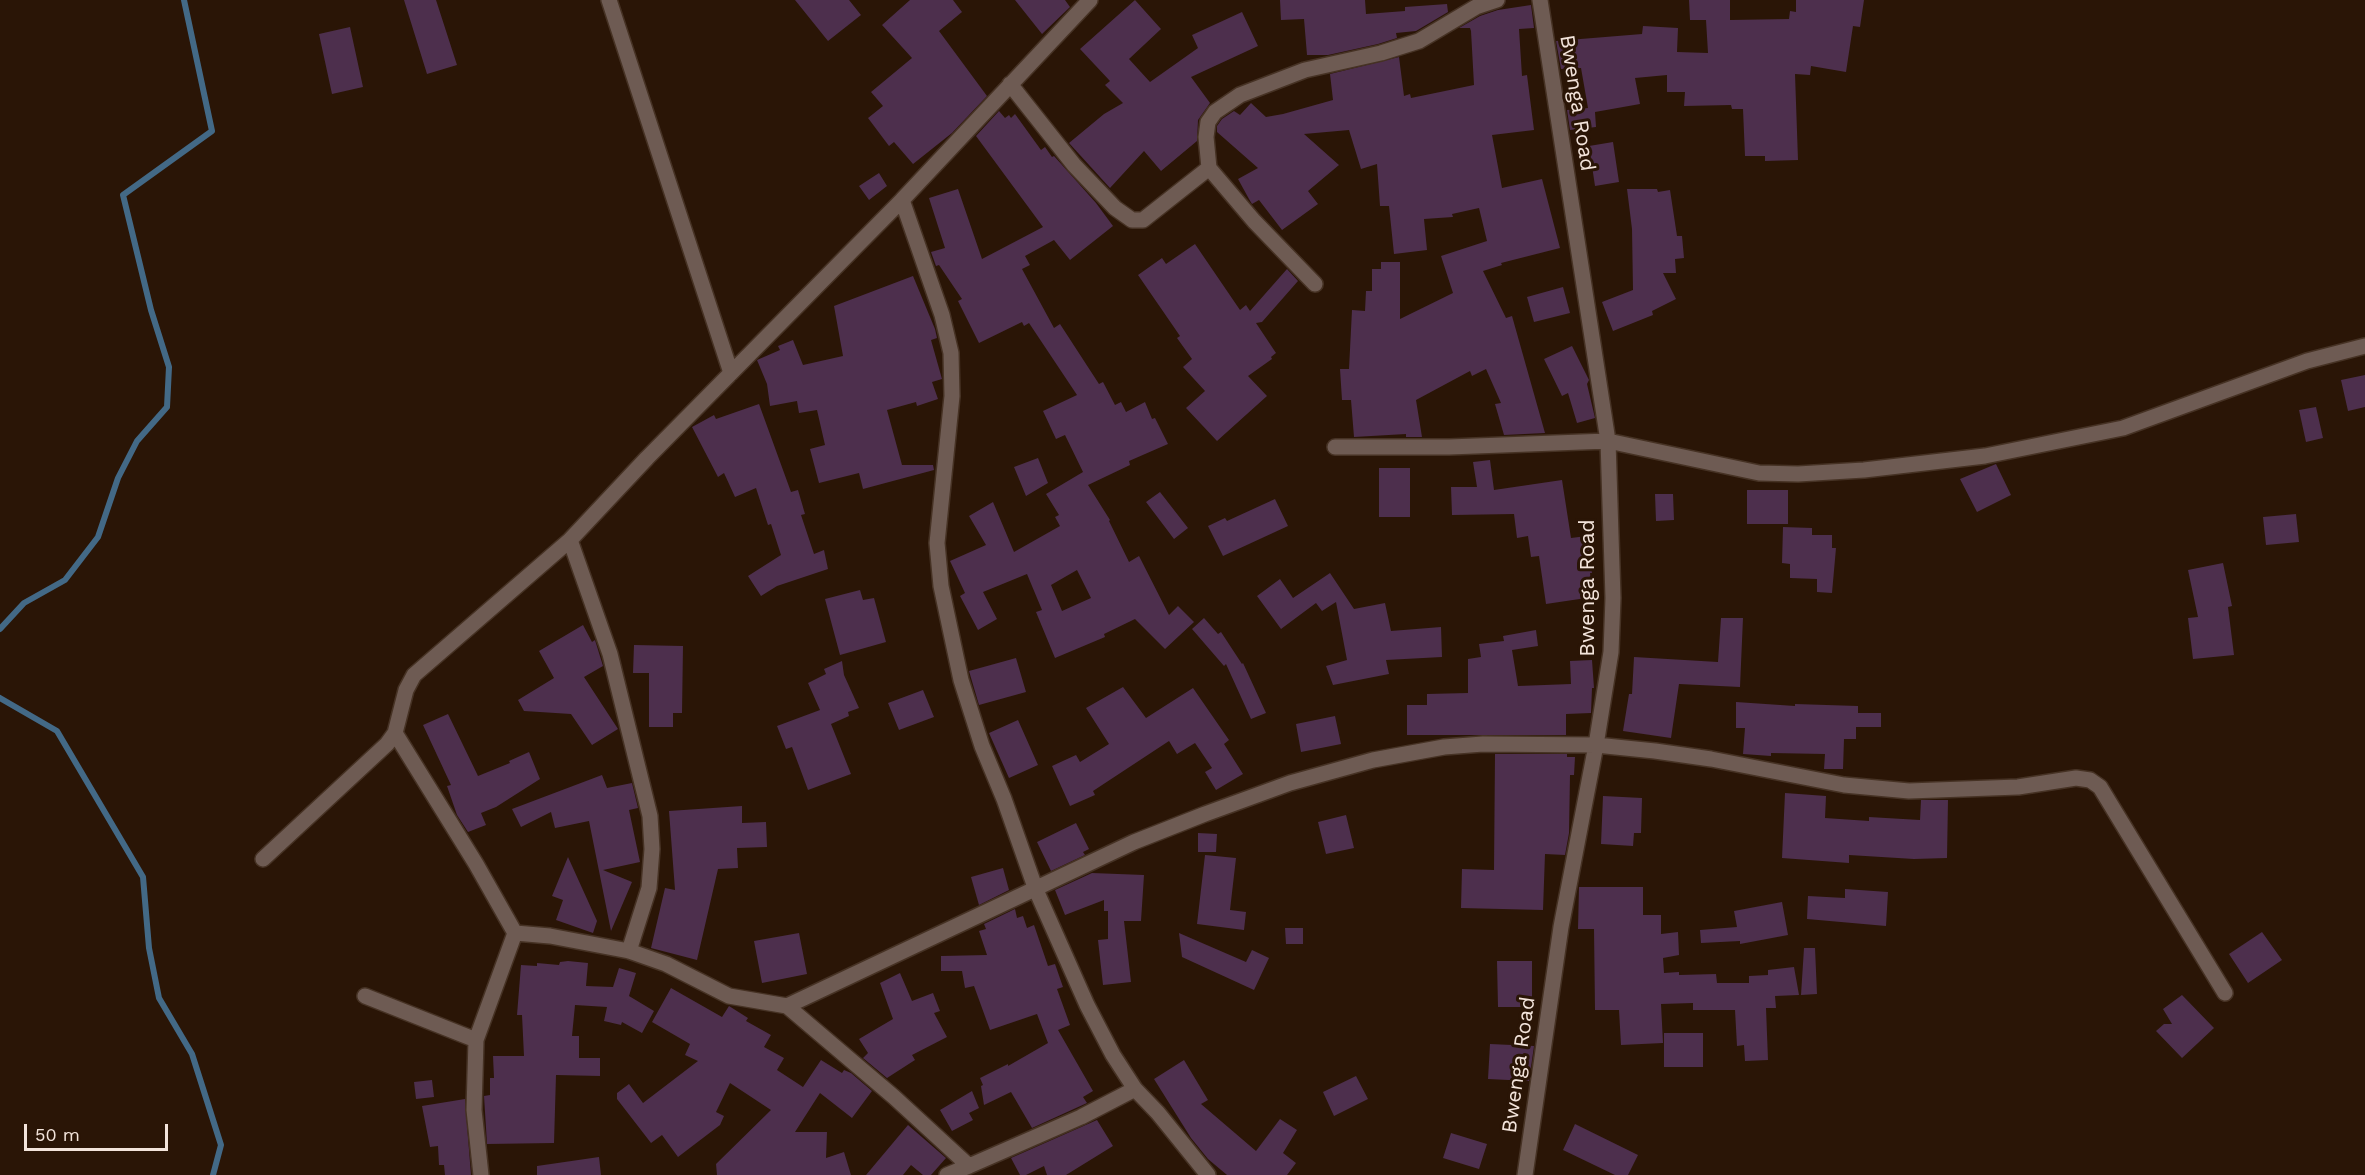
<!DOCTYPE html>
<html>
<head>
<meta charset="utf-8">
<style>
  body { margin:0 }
  #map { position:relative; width:2365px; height:1175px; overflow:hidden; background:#2a1506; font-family:"Work Sans",sans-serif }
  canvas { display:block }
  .scale { position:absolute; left:24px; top:1124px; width:144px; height:27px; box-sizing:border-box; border:3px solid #f3e4db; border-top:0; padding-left:8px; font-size:18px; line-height:21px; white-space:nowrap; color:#f3e4db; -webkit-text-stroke:4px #2a1506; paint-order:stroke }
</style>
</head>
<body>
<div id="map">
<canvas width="2365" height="1175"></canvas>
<div class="scale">50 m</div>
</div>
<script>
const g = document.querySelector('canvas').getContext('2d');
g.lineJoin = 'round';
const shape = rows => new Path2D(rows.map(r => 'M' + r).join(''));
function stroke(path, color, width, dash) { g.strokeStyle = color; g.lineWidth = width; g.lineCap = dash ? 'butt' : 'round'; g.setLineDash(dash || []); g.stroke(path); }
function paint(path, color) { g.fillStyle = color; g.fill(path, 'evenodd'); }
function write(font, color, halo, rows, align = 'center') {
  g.font = font + ' "Work Sans",sans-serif'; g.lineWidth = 6; g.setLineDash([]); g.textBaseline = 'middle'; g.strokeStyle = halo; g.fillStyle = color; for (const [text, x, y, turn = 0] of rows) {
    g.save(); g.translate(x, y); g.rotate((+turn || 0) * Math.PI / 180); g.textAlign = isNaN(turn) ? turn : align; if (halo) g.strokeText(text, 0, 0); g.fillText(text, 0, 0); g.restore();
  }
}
stroke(shape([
  [0,629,24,603,65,580,98,537,118,478,137,441,167,407,169,367,151,310,123,195,212,131,184,0],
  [0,698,57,731,143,877,149,948,159,998,192,1054,221,1145,213,1175]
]), '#436986', 6);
paint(shape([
  [404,0,436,0,457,65,427,74],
  [795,0,849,0,861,15,828,41],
  [910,0,953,0,962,12,939,31,987,96,952,133,913,164,894,142,889,146,868,118,883,106,871,92,912,58,882,25],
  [1015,0,1065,0,1070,7,1042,34],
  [1135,0,1161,29,1129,59,1150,82,1198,48,1192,35,1242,12,1258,46,1191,77,1210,103,1198,120,1197,141,1161,171,1144,151,1110,188,1069,143,1104,114,1123,103,1105,85,1110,81,1080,49],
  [1280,0,1365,0,1366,14,1405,11,1405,7,1447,4,1448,12,1416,31,1396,33,1397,38,1378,44,1328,55,1307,55,1304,19,1281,20],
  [1689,0,1730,0,1730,20,1789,19,1790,11,1796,12,1796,0,1864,0,1860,27,1853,26,1846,72,1811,66,1810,75,1795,74,1798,160,1765,161,1765,156,1745,156,1743,109,1732,109,1731,105,1684,106,1685,92,1667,92,1667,75,1635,78,1640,104,1595,112,1596,127,1570,130,1567,110,1588,108,1581,68,1561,69,1556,41,1642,34,1643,26,1678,28,1677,52,1708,53,1706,20,1690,20],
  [1531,5,1534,28,1519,29,1522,76,1527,75,1534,130,1492,135,1502,188,1542,179,1560,248,1501,263,1502,265,1483,271,1506,318,1512,316,1545,433,1504,435,1495,404,1501,403,1486,369,1472,376,1470,371,1416,400,1422,437,1406,437,1406,434,1354,437,1351,400,1342,400,1340,369,1349,369,1352,310,1365,311,1366,291,1372,291,1372,269,1381,269,1381,262,1400,262,1400,319,1453,293,1441,256,1487,241,1479,208,1452,214,1453,217,1424,219,1427,250,1394,254,1389,206,1380,206,1377,164,1361,169,1349,130,1304,134,1339,165,1308,191,1318,204,1282,230,1259,200,1252,204,1249,199,1238,179,1258,168,1217,132,1217,126,1222,119,1234,111,1240,115,1251,103,1266,117,1283,114,1333,100,1330,74,1399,57,1404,96,1410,94,1411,98,1474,85,1471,31,1470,28,1459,28,1480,16,1498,10],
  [350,27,363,87,332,94,319,34],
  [999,111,1005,118,1009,115,1011,118,1015,114,1041,150,1045,147,1052,157,1054,156,1096,203,1113,226,1070,260,1054,240,1025,256,1030,265,1022,269,1054,328,1060,324,1099,384,1103,382,1115,405,1121,402,1126,412,1145,402,1152,419,1155,418,1168,444,1129,461,1130,465,1088,485,1110,520,1109,521,1129,562,1139,556,1169,615,1178,606,1194,622,1165,649,1135,619,1104,634,1105,637,1055,658,1036,612,1042,610,1027,574,983,592,997,619,978,630,960,596,965,593,950,561,986,545,969,516,993,502,1014,552,1060,526,1055,517,1059,515,1046,494,1083,472,1065,435,1056,439,1043,411,1077,395,1029,323,1024,326,1022,322,979,343,958,301,962,299,939,265,936,266,931,252,945,248,929,198,958,189,982,259,1043,227,976,136],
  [1077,570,1091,598,1062,611,1051,585],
  [1613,142,1619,182,1595,186,1589,146],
  [879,173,887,186,869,200,859,186],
  [1627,189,1657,189,1658,192,1670,190,1677,236,1682,236,1684,258,1675,259,1676,273,1663,273,1676,299,1652,311,1653,315,1613,331,1602,302,1633,290,1632,229],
  [1195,244,1240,310,1246,305,1250,311,1287,269,1298,281,1262,322,1256,323,1276,353,1271,357,1272,359,1248,376,1267,396,1217,441,1186,408,1205,391,1183,367,1192,359,1177,338,1180,336,1138,275,1162,258,1166,264],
  [913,276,935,329,937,338,931,340,942,379,932,382,938,399,917,406,916,402,887,410,902,465,933,465,934,470,863,489,859,473,819,483,810,449,825,445,817,410,799,413,797,401,770,406,767,384,757,360,780,350,778,346,793,340,803,365,843,356,834,306],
  [1563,287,1570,313,1534,322,1527,297],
  [1572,346,1589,380,1587,384,1595,418,1577,423,1568,393,1562,396,1544,359],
  [2365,375,2365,407,2348,411,2341,380],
  [759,404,791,492,798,490,805,514,801,515,814,554,824,550,828,569,777,586,761,596,748,576,781,555,771,524,768,525,756,488,735,497,724,473,718,477,692,427,714,415,716,419],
  [2316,407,2323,438,2306,442,2299,410],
  [1038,458,1048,483,1026,496,1014,467],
  [1490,460,1494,490,1562,480,1571,538,1587,536,1592,573,1590,573,1593,597,1546,604,1539,556,1531,557,1528,536,1517,538,1514,514,1452,515,1451,487,1477,487,1473,462],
  [1996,464,2011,495,1977,512,1960,479],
  [1379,468,1410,468,1410,517,1379,517],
  [1747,490,1788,490,1788,524,1747,524],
  [1160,492,1188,528,1174,539,1146,502],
  [1655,494,1673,494,1674,520,1656,521],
  [1275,499,1288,526,1223,556,1208,526,1225,518,1227,521],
  [2296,514,2299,542,2266,545,2263,517],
  [1783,527,1812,528,1812,535,1832,535,1832,548,1836,548,1832,593,1817,592,1817,579,1790,578,1790,564,1782,563],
  [2223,563,2232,606,2228,607,2234,655,2193,659,2188,618,2198,617,2188,570],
  [1330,573,1354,609,1385,603,1391,631,1441,627,1442,657,1386,660,1389,674,1333,685,1326,666,1347,660,1336,602,1322,611,1316,603,1281,629,1257,596,1280,579,1293,598],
  [860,590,863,600,874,598,886,642,840,655,825,599],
  [1204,618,1218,634,1221,632,1242,664,1243,663,1266,713,1251,719,1226,664,1224,666,1192,629],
  [1721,618,1743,618,1740,687,1679,684,1671,738,1623,731,1629,694,1632,694,1634,657,1718,662],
  [583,625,592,642,595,640,603,666,584,677,618,729,592,745,571,714,524,711,518,700,554,678,539,651],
  [1536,630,1538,646,1512,650,1518,686,1571,684,1570,661,1592,660,1594,688,1592,688,1591,713,1566,714,1566,735,1407,735,1407,705,1427,705,1427,694,1468,693,1468,659,1481,657,1479,644,1504,641,1503,636],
  [634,645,683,646,682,713,673,713,673,727,649,727,649,673,633,673],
  [1016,658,1026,692,979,705,969,671],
  [842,661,844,675,859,708,848,712,849,716,831,724,851,774,808,790,792,747,786,749,777,726,820,710,808,683,826,674,824,669],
  [1123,687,1146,718,1193,688,1229,740,1224,744,1243,774,1216,790,1205,772,1212,768,1195,743,1177,754,1169,741,1093,791,1095,795,1070,806,1052,766,1076,755,1080,762,1109,744,1086,708],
  [923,690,934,717,899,730,888,703],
  [1736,702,1795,706,1795,704,1858,706,1858,713,1881,713,1881,727,1856,727,1856,739,1844,739,1843,769,1824,769,1825,754,1771,753,1771,756,1743,754,1745,728,1736,728],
  [448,714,478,776,510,763,509,761,529,752,540,779,496,807,481,813,486,825,468,832,457,815,447,786,451,785,423,725],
  [1335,716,1341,744,1301,752,1296,724],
  [1018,720,1038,765,1009,778,989,733],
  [1495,754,1567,754,1567,757,1575,757,1574,775,1570,775,1569,833,1565,855,1545,854,1543,910,1461,908,1462,869,1494,870],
  [602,775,607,788,632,783,638,808,629,810,640,862,603,870,632,882,611,931,589,821,555,828,551,812,521,827,512,809],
  [1785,793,1826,796,1825,818,1869,821,1869,817,1920,820,1921,800,1948,800,1947,858,1914,859,1849,855,1849,863,1782,858],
  [1603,796,1642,798,1641,833,1634,833,1633,846,1601,844],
  [742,806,742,823,766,822,767,847,737,848,738,868,718,869,697,960,651,948,665,888,675,890,669,811],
  [1346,815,1354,848,1326,854,1318,822],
  [1076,823,1089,849,1083,852,1085,855,1051,871,1037,842],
  [1198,833,1217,834,1216,852,1198,852],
  [1205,855,1236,858,1230,910,1246,912,1244,930,1197,924],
  [568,857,597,921,593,933,556,920,563,900,552,896],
  [1003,868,1009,890,979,905,971,877],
  [1092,873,1144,875,1141,921,1124,921,1131,982,1103,985,1098,940,1108,939,1108,911,1104,911,1104,900,1065,915,1055,890],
  [1579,887,1643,887,1643,915,1661,915,1661,934,1678,932,1679,955,1663,958,1664,973,1679,972,1679,975,1716,974,1717,983,1749,983,1749,976,1768,975,1768,970,1794,967,1799,995,1775,996,1776,1008,1766,1008,1768,1060,1745,1061,1744,1045,1737,1046,1735,1010,1693,1010,1693,1003,1661,1004,1663,1043,1621,1045,1619,1010,1595,1010,1594,929,1578,929],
  [1845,889,1888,892,1886,926,1807,919,1808,896,1845,898],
  [1782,902,1788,935,1740,944,1740,941,1701,943,1700,930,1737,927,1734,911],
  [1015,909,1017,918,1023,916,1027,928,1034,925,1048,966,1055,964,1063,987,1057,989,1070,1025,1058,1030,1093,1091,1083,1097,1087,1103,1032,1128,1011,1092,984,1105,981,1086,983,1085,980,1078,1008,1064,1008,1066,1048,1043,1037,1014,990,1030,974,986,965,988,962,971,941,971,941,956,987,955,979,931,986,929,984,924],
  [1285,928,1303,928,1303,944,1286,944],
  [2262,932,2282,960,2248,983,2229,954],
  [799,933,807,974,762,983,754,941],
  [1179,933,1246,962,1252,950,1269,958,1254,990,1182,957],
  [1804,948,1815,948,1817,994,1801,995],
  [568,961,588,963,586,986,613,987,619,968,636,973,629,996,654,1011,642,1033,622,1022,621,1025,604,1021,607,1007,575,1005,572,1036,579,1036,579,1058,600,1058,600,1076,556,1075,554,1143,487,1144,484,1096,490,1095,490,1078,494,1078,493,1056,524,1056,522,1015,517,1015,521,965,537,966,537,963,559,965,560,962],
  [1497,961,1532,961,1532,1007,1498,1007],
  [900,973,912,1001,933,993,940,1011,934,1013,947,1037,912,1055,915,1060,887,1078,863,1058,868,1053,859,1039,893,1019,880,983],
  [671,988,722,1017,729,1006,748,1018,746,1021,771,1035,764,1047,784,1058,777,1070,803,1087,821,1060,842,1073,844,1070,851,1073,872,1091,852,1118,820,1093,795,1132,827,1132,826,1158,844,1152,851,1175,717,1175,716,1164,771,1110,730,1083,716,1112,724,1116,720,1125,678,1157,662,1135,651,1143,617,1099,617,1093,629,1084,643,1103,698,1061,685,1055,690,1044,652,1022],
  [2182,995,2214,1028,2182,1058,2156,1031,2164,1024,2172,1024,2163,1009],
  [1664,1033,1703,1033,1703,1067,1664,1067],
  [1490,1044,1534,1046,1529,1081,1488,1079],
  [1184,1060,1208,1100,1201,1104,1256,1151,1280,1119,1297,1130,1283,1153,1296,1163,1287,1175,1227,1175,1208,1159,1191,1138,1154,1079],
  [1356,1076,1368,1099,1334,1116,1323,1092],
  [432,1080,434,1097,416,1099,414,1082],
  [972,1091,979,1108,969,1113,973,1120,952,1131,940,1110],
  [465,1099,471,1175,445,1175,444,1165,439,1165,438,1146,430,1147,422,1106],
  [1097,1120,1113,1146,1066,1175,1047,1175,1044,1166,1026,1175,1020,1175,1011,1158],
  [1575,1124,1638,1155,1628,1175,1615,1175,1563,1150],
  [908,1125,946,1158,931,1175,923,1175,911,1165,903,1175,866,1175],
  [1451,1133,1487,1144,1479,1169,1443,1158],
  [599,1157,601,1175,537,1175,537,1166]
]), '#4d2f4d');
const minor = shape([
  [609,0,731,373],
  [1010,84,1074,165,1115,208,1132,220,1143,220,1209,168],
  [902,200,942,315,951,353,952,396,937,543,941,586,961,680,982,746,1004,799,1036,890,1087,1005,1113,1055,1135,1089,1158,1113,1208,1175],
  [1315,284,1254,221,1209,168,1206,137,1208,122,1215,112,1240,95,1305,70,1381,53,1419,41,1476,7,1497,0],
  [1335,447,1449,447,1608,441,1759,473,1798,474,1864,470,1985,456,2123,428,2307,361,2365,346],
  [570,540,610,654,650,816,652,849,649,888,629,951],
  [395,733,476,864,515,933,550,936,629,951,666,964,729,996,787,1006],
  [263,859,387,744,395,733,406,690,414,675,570,540,647,458,902,200,1090,0],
  [365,996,476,1040],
  [1135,1089,1081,1117,969,1166,894,1097,787,1006,1134,842,1205,814,1290,783,1373,760,1444,747,1483,744,1596,745,1655,751,1711,759,1844,785,1909,791,2018,787,2076,778,2090,780,2100,787,2225,993],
  [481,1175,474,1110,476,1040,515,933],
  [947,1175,969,1166],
  [1525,1175,1561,927,1596,745,1611,652,1613,598,1608,441,1540,0]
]);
stroke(minor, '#463224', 18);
stroke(minor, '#6e5b53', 15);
write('21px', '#f3e4db', '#2a1506', [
  ["Bwenga Road",1577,103,81],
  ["Bwenga Road",1588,588,-90],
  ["Bwenga Road",1519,1065,-82]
]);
</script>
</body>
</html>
